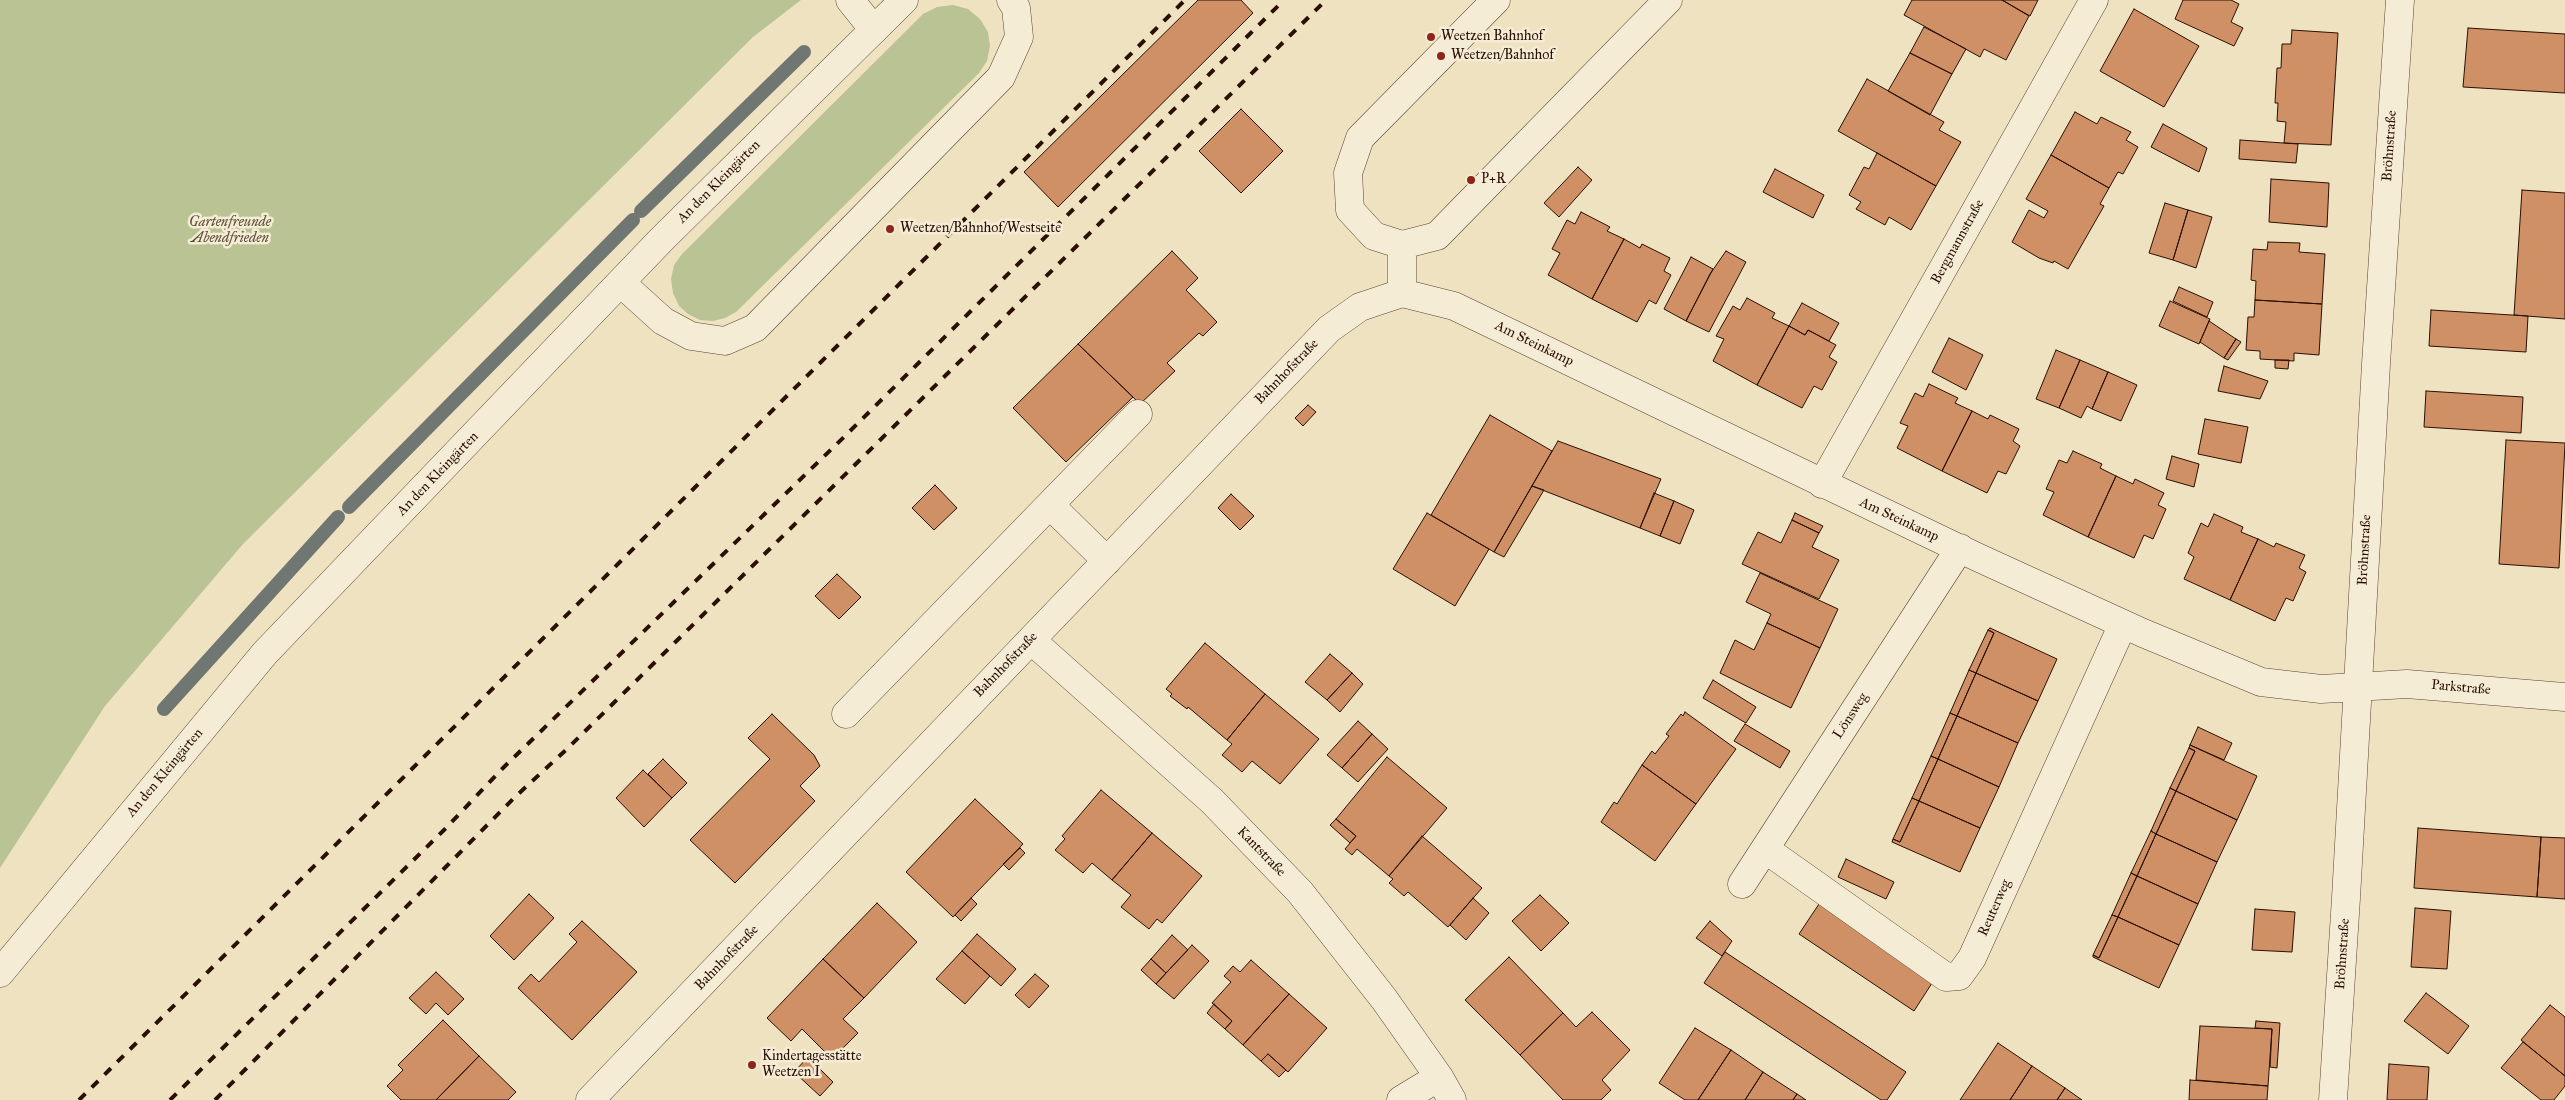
<!DOCTYPE html>
<html>
<head>
<meta charset="utf-8">
<style>
  body { margin:0 }
  canvas { display:block; background:#efe2c0 }
</style>
</head>
<body>
<canvas width="2565" height="1100"></canvas>
<script>
const g = document.querySelector('canvas').getContext('2d');
g.lineJoin = 'round';
function paint(path, color) { g.fillStyle = color; g.fill(path, 'evenodd'); }
const shape = rows => new Path2D(rows.map(r => 'M' + r).join(''));
function stroke(path, color, width, dash) { g.strokeStyle = color; g.lineWidth = width; g.lineCap = dash ? 'butt' : 'round'; g.setLineDash(dash || []); g.stroke(path); }
function write(font, color, halo, rows, align = 'center') {
  g.font = font + ' "IM FELL Great Primer",serif'; g.lineWidth = 5; g.setLineDash([]); g.textBaseline = 'middle'; g.strokeStyle = halo; g.fillStyle = color; for (const [text, x, y, turn = 0] of rows) {
    g.save(); g.translate(x, y); g.rotate((+turn || 0) * Math.PI / 180); g.textAlign = isNaN(turn) ? turn : align; if (halo) g.strokeText(text, 0, 0); g.fillText(text, 0, 0); g.restore();
  }
}
paint(shape([
  [0,0,801,0,753,37,243,544,105,706,0,868],
  [953,5,968,9,980,19,988,32,990,46,987,61,979,73,736,312,725,318,713,321,700,320,688,314,679,306,673,293,671,279,674,265,682,254,923,14,937,7]
]), '#b9c393');
stroke(shape([
  [641,211,804,52],
  [349,507,633,220],
  [164,709,338,517]
]), '#707672', 14);
const building = shape([
  [1198,0,1241,0,1253,13,1058,207,1024,172,1198,0],
  [1912,0,2002,0,2029,16,2006,60,1984,49,1980,57,1904,15,1912,0],
  [2002,0,2038,0,2030,16,2002,0],
  [2183,0,2231,0,2239,4,2231,22,2243,28,2234,46,2175,19,2183,0],
  [2134,9,2199,46,2164,107,2100,71,2134,9],
  [1924,27,1966,49,1952,74,1910,53,1924,27],
  [2468,28,2565,34,2565,93,2463,87,2468,28],
  [2292,30,2338,33,2331,145,2284,143,2286,122,2277,121,2278,103,2275,103,2277,68,2281,68,2282,44,2291,44,2292,30],
  [1910,53,1952,74,1930,115,1888,91,1910,53],
  [1867,79,1944,122,1939,130,1961,142,1936,186,1838,131,1867,79],
  [1241,109,1283,151,1241,193,1199,151,1241,109],
  [2075,112,2097,124,2101,117,2131,132,2126,140,2138,147,2123,174,2118,172,2109,188,2051,155,2075,112],
  [2163,124,2207,148,2199,172,2151,147,2163,124],
  [2240,140,2298,144,2296,163,2239,159,2240,140],
  [1877,153,1936,186,1911,230,1889,217,1885,225,1856,209,1861,202,1849,195,1864,167,1869,169,1877,153],
  [2051,155,2109,188,2100,204,2104,206,2068,269,2054,261,2053,263,2039,258,2012,242,2029,210,2044,218,2048,211,2026,199,2051,155],
  [1578,167,1592,180,1559,217,1544,203,1578,167],
  [1775,169,1824,195,1813,218,1763,192,1775,169],
  [2271,179,2329,183,2327,227,2269,222,2271,179],
  [2522,190,2565,193,2565,319,2514,315,2522,190],
  [2165,203,2188,210,2173,260,2149,253,2165,203],
  [2188,210,2212,217,2196,268,2173,260,2188,210],
  [1581,212,1610,227,1607,231,1624,239,1592,299,1548,275,1560,253,1552,249,1567,220,1575,224,1581,212],
  [1624,239,1640,248,1642,244,1670,258,1664,271,1671,275,1656,304,1649,300,1637,322,1592,299,1624,239],
  [2268,242,2300,243,2299,252,2325,254,2322,304,2255,300,2256,281,2251,280,2253,249,2267,250,2268,242],
  [1172,251,1198,278,1186,290,1217,322,1203,336,1199,333,1167,363,1175,371,1140,404,1078,344,1172,251],
  [1726,251,1746,262,1709,332,1686,321,1710,274,1726,251],
  [1691,257,1713,269,1686,321,1664,309,1691,257],
  [2179,287,2213,302,2207,317,2173,301,2179,287],
  [1747,298,1775,313,1772,318,1789,326,1757,385,1713,361,1724,339,1716,336,1733,306,1740,310,1747,298],
  [2255,300,2322,304,2319,355,2294,353,2294,361,2260,359,2260,351,2246,350,2248,317,2254,317,2255,300],
  [2170,301,2210,319,2199,344,2159,326,2170,301],
  [1802,303,1839,323,1829,341,1808,330,1805,335,1789,326,1802,303],
  [2431,310,2528,316,2526,352,2429,346,2431,310],
  [2209,321,2236,339,2224,358,2200,342,2209,321],
  [1789,326,1805,335,1808,330,1836,345,1829,357,1837,362,1822,390,1814,386,1802,408,1757,385,1789,326],
  [1949,338,1983,355,1966,390,1932,372,1949,338],
  [2236,339,2241,342,2228,360,2224,358,2236,339],
  [1078,344,1133,397,1066,462,1013,408,1078,344],
  [2056,350,2080,360,2059,408,2036,399,2056,350],
  [2080,360,2108,372,2092,409,2087,406,2081,418,2059,408,2080,360],
  [2275,360,2289,360,2288,369,2275,368,2275,360],
  [2224,366,2268,381,2260,399,2218,391,2224,366],
  [2108,372,2137,385,2121,421,2092,409,2108,372],
  [1929,384,1958,398,1955,403,1972,411,1942,471,1897,448,1908,426,1900,423,1915,393,1923,397,1929,384],
  [2426,391,2523,397,2521,433,2424,427,2426,391],
  [1308,405,1316,412,1303,426,1295,418,1308,405],
  [1972,411,1988,419,1990,415,2019,429,2013,441,2020,446,2006,474,1998,471,1987,493,1942,471,1972,411],
  [1490,415,1552,451,1494,552,1431,515,1490,415],
  [2205,419,2248,427,2241,463,2198,454,2205,419],
  [2506,440,2565,443,2559,568,2499,564,2506,440],
  [1558,441,1661,479,1640,528,1532,486,1558,441],
  [2073,451,2102,464,2100,468,2116,476,2088,537,2043,515,2054,492,2046,489,2059,460,2067,463,2073,451],
  [2172,456,2199,464,2194,487,2166,479,2172,456],
  [2116,476,2133,484,2135,479,2164,493,2158,505,2166,509,2153,539,2144,535,2134,558,2088,537,2116,476],
  [935,485,957,508,934,530,912,508,935,485],
  [1532,486,1544,490,1504,557,1494,552,1532,486],
  [1654,493,1674,501,1660,536,1640,528,1654,493],
  [1231,494,1254,516,1240,530,1218,508,1231,494],
  [1674,501,1694,510,1680,544,1660,536,1674,501],
  [1427,513,1489,549,1455,606,1393,569,1427,513],
  [1795,513,1823,526,1819,533,1792,520,1795,513],
  [2214,514,2243,527,2241,532,2258,539,2230,600,2184,579,2194,557,2188,553,2201,523,2208,527,2214,514],
  [1792,520,1819,533,1812,547,1839,560,1819,599,1742,564,1758,532,1781,543,1792,520],
  [2258,539,2274,547,2276,543,2305,555,2299,568,2306,572,2293,601,2286,598,2275,621,2230,600,2258,539],
  [1760,573,1838,609,1820,648,1767,623,1771,614,1746,602,1760,573],
  [837,574,861,597,839,619,815,596,837,574],
  [1767,623,1820,648,1791,708,1720,673,1735,640,1754,650,1767,623],
  [1990,628,2057,659,2038,701,1976,673,1994,633,1988,630,1990,628],
  [1988,630,1994,633,1976,673,1969,670,1988,630],
  [1205,643,1265,694,1227,740,1188,707,1187,709,1170,696,1172,694,1166,689,1205,643],
  [1330,654,1352,673,1327,700,1305,682,1330,654],
  [1969,670,1976,673,1957,716,1950,713,1969,670],
  [1352,673,1363,684,1340,712,1327,700,1352,673],
  [1976,673,2038,701,2018,743,1957,716,1976,673],
  [1713,680,1756,707,1746,723,1703,698,1713,680],
  [1265,694,1319,739,1280,784,1252,761,1242,772,1222,755,1232,744,1227,740,1265,694],
  [1685,712,1736,749,1696,804,1642,765,1652,751,1655,754,1669,736,1666,734,1681,714,1683,716,1685,712],
  [1950,713,1957,716,1938,759,1931,756,1950,713],
  [772,714,814,755,820,766,800,786,815,801,735,883,690,840,770,759,748,738,772,714],
  [1957,716,2018,743,1999,787,1938,759,1957,716],
  [1358,721,1372,734,1342,768,1327,755,1358,721],
  [1745,724,1790,751,1780,768,1734,741,1745,724],
  [2198,727,2232,743,2224,760,2190,745,2198,727],
  [1372,734,1388,749,1358,782,1342,768,1372,734],
  [2190,745,2257,776,2237,820,2176,791,2195,751,2189,748,2190,745],
  [2189,748,2195,751,2176,791,2170,788,2189,748],
  [1931,756,1938,759,1919,801,1912,798,1931,756],
  [1387,757,1447,808,1389,876,1357,849,1352,855,1345,849,1356,836,1336,819,1387,757],
  [663,759,687,783,672,798,648,774,663,759],
  [1938,759,1999,787,1980,828,1919,801,1938,759],
  [1642,765,1696,804,1655,861,1601,822,1614,802,1617,804,1642,765],
  [643,770,672,798,644,827,616,798,643,770],
  [2170,788,2176,791,2156,834,2151,831,2170,788],
  [1101,790,1152,833,1112,880,1092,863,1083,873,1055,850,1065,839,1062,836,1101,790],
  [2176,791,2237,820,2217,862,2156,834,2176,791],
  [1912,798,1919,801,1900,842,1893,839,1912,798],
  [975,799,1023,844,953,917,906,872,975,799],
  [1919,801,1980,828,1960,872,1892,842,1893,839,1900,842,1919,801],
  [1336,819,1356,836,1350,843,1330,825,1336,819],
  [2418,828,2541,837,2537,897,2414,888,2418,828],
  [2151,831,2156,834,2137,876,2131,873,2151,831],
  [1152,833,1202,876,1162,923,1157,919,1149,929,1121,907,1131,895,1112,880,1152,833],
  [2156,834,2217,862,2198,904,2137,876,2156,834],
  [1422,836,1482,888,1448,927,1408,892,1404,896,1389,883,1393,879,1389,876,1422,836],
  [2541,837,2565,838,2565,899,2537,897,2541,837],
  [1020,848,1025,853,1009,870,1003,864,1020,848],
  [1846,859,1894,882,1886,899,1838,877,1846,859],
  [2131,873,2137,876,2118,917,2112,915,2131,873],
  [2137,876,2198,904,2179,945,2118,917,2137,876],
  [529,894,554,918,514,960,490,936,529,894],
  [1540,895,1569,923,1541,951,1512,921,1540,895],
  [971,898,977,904,961,921,955,915,971,898],
  [1473,898,1489,913,1466,940,1450,925,1473,898],
  [877,903,917,942,864,998,823,959,877,903],
  [1819,904,1934,980,1914,1011,1799,934,1819,904],
  [2415,908,2451,911,2447,969,2411,967,2415,908],
  [2255,909,2295,912,2292,952,2252,950,2255,909],
  [2112,915,2118,917,2099,958,2093,955,2112,915],
  [2118,917,2179,945,2159,988,2093,957,2093,955,2099,958,2118,917],
  [582,921,637,972,572,1040,518,988,531,974,539,982,577,942,569,934,582,921],
  [1710,921,1732,941,1722,956,1696,938,1710,921],
  [977,934,1016,969,1001,986,962,951,977,934],
  [1172,935,1188,950,1166,973,1151,959,1172,935],
  [1192,945,1209,961,1174,999,1156,984,1192,945],
  [962,951,990,976,965,1004,936,979,962,951],
  [1725,952,1906,1072,1887,1100,1881,1100,1704,983,1725,952],
  [1509,957,1563,1013,1520,1055,1465,1000,1509,957],
  [823,959,864,998,843,1019,858,1033,832,1059,802,1029,791,1041,767,1018,823,959],
  [1151,959,1166,973,1156,984,1141,970,1151,959],
  [1251,960,1289,994,1243,1045,1225,1029,1232,1021,1212,1003,1231,982,1224,976,1233,966,1240,972,1251,960],
  [436,972,464,999,448,1015,436,1003,426,1014,409,998,436,972],
  [1035,974,1049,986,1029,1008,1015,995,1035,974],
  [2426,993,2469,1026,2448,1054,2404,1021,2426,993],
  [1289,994,1327,1028,1288,1072,1268,1054,1261,1061,1243,1045,1289,994],
  [1214,1004,1232,1021,1225,1029,1207,1013,1214,1004],
  [2550,1005,2565,1017,2565,1076,2521,1040,2550,1005],
  [1592,1012,1630,1050,1602,1080,1611,1090,1601,1100,1563,1100,1520,1055,1563,1013,1576,1027,1592,1012],
  [443,1020,479,1056,436,1100,401,1100,387,1086,403,1070,398,1065,443,1020],
  [2256,1021,2280,1023,2277,1068,2270,1067,2272,1029,2255,1028,2256,1021],
  [2200,1026,2272,1029,2268,1086,2196,1080,2200,1026],
  [1695,1028,1731,1050,1698,1100,1685,1100,1659,1083,1695,1028],
  [2523,1042,2565,1076,2565,1086,2554,1100,2541,1100,2501,1068,2523,1042],
  [1998,1043,2032,1066,2010,1100,1960,1100,1998,1043],
  [1731,1050,1763,1072,1745,1100,1698,1100,1731,1050],
  [1268,1054,1286,1070,1279,1077,1261,1061,1268,1054],
  [479,1056,516,1092,508,1100,436,1100,479,1056],
  [808,1057,833,1082,820,1096,794,1072,808,1057],
  [2389,1064,2429,1067,2427,1100,2387,1100,2389,1064],
  [2032,1066,2065,1088,2057,1100,2010,1100,2032,1066],
  [1763,1072,1797,1094,1793,1100,1745,1100,1763,1072],
  [2190,1080,2268,1086,2267,1100,2189,1100,2190,1080],
  [2065,1088,2082,1100,2057,1100,2065,1088],
  [1797,1094,1806,1100,1793,1100,1797,1094]
]);
paint(building, '#cf9065');
stroke(building, '#2a0f04', 1);
const minor = shape([
  [850,0,874,30],
  [1496,0,1360,138,1348,173,1350,210,1374,236,1402,245,1437,236,1668,0],
  [1402,245,1402,293],
  [621,283,663,321,691,336,725,341,755,328,1001,77,1019,37,1016,8,1011,0],
  [1822,484,2094,0],
  [1050,505,1107,561],
  [1031,640,1212,801,1300,892,1384,999,1439,1077,1452,1100],
  [846,714,1138,414],
  [1765,849,1946,977,1959,976,1972,958,2123,624],
  [1742,884,1960,548],
  [0,973,265,653,661,240,904,0],
  [590,1100,1329,329,1360,307,1402,293,1454,306,1977,557,2143,633,2261,682,2321,689,2407,684,2565,697],
  [1401,1100,1439,1077],
  [2333,1100,2346,898,2376,364,2400,0]
]);
stroke(minor, '#5b4433', 29);
stroke(minor, '#f5ecd6', 28);
stroke(shape([
  [79,1100,1185,0],
  [170,1100,444,830,504,767,845,436,1284,0],
  [215,1100,515,797,568,748,1326,0]
]), '#2a0f04', 4, [9, 9]);
for (const [x, y, r, color] of [
  [1431,37,5,"#8f2418"],
  [1441,56,5,"#8f2418"],
  [1471,180,5,"#8f2418"],
  [890,229,5,"#8f2418"],
  [752,1065,5,"#8f2418"]
]) { const dot = new Path2D(); dot.arc(x, y, r, 0, 2 * Math.PI); g.fillStyle = color; g.fill(dot); stroke(dot, '#f5ecd6', 2); }
write('14px', '#2a0f04', '#f5ecd6', [
  ["Weetzen Bahnhof",1441,37],
  ["Weetzen/Bahnhof",1451,56],
  ["P+R",1481,180],
  ["Weetzen/Bahnhof/Westseite",900,229],
  ["Kindertagesstätte",762,1057],
  ["Weetzen I",762,1073]
], 'left');
write('14px', '#2a0f04', '#f5ecd6', [
  ["Bröhnstraße",2390,146,-86],
  ["An den Kleingärten",719,182,-45],
  ["Bergmannstraße",1958,242,-61],
  ["Am Steinkamp",1534,344,26],
  ["Bahnhofstraße",1287,372,-46],
  ["An den Kleingärten",438,474,-46],
  ["Am Steinkamp",1899,520,25],
  ["Bröhnstraße",2365,550,-87],
  ["Bahnhofstraße",1006,665,-46],
  ["Parkstraße",2461,688,5],
  ["Lönsweg",1851,716,-57],
  ["An den Kleingärten",165,773,-50],
  ["Kantstraße",1261,852,46],
  ["Reuterweg",1995,908,-66],
  ["Bröhnstraße",2343,954,-86],
  ["Bahnhofstraße",727,958,-46]
]);
write('italic 14px', '#5c4e36', '#f5ecd6', [
  ["Gartenfreunde",230,223],
  ["Abendfrieden",230,239]
]);
</script>
</body>
</html>
